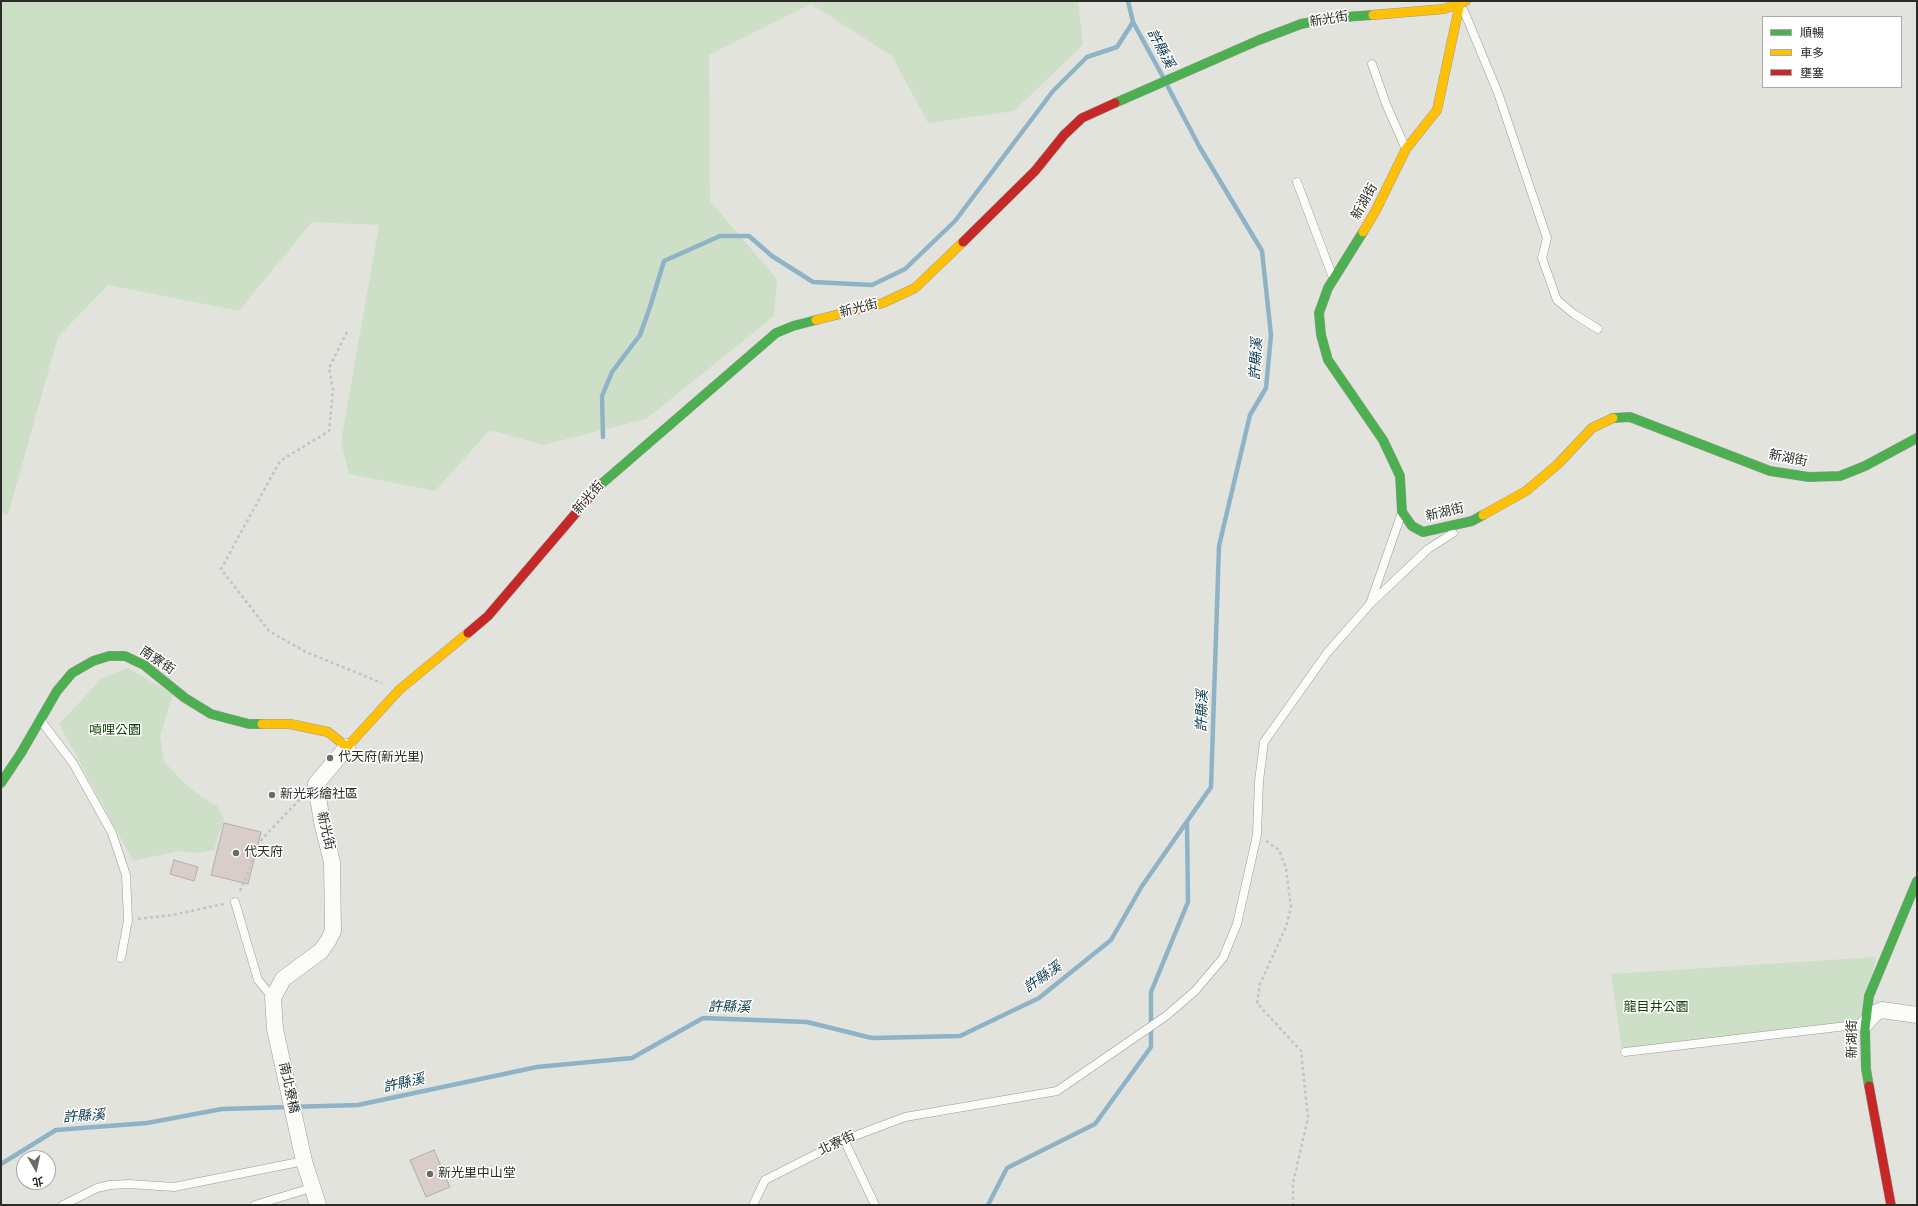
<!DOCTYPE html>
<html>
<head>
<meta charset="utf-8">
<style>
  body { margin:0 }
  #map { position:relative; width:1918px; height:1206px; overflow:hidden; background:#e3e3de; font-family:"Nunito Sans","Noto Sans TC",sans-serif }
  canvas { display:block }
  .frame { position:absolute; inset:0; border:2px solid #2b2b28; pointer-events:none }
  .legend { position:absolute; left:1762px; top:16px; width:140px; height:72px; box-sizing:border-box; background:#fff; border:1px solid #aaaaa9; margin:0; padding:5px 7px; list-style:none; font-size:12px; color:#2b2b28 }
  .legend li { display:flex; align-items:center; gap:8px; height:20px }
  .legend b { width:20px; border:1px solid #aaaaa9 }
  .north { position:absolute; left:16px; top:1150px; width:40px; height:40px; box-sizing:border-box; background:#fff; border:1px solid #aaaaa9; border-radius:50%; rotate:171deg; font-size:11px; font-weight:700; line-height:16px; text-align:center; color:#2b2b28 }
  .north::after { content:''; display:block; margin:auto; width:14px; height:18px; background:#6b6b68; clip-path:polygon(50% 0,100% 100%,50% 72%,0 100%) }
</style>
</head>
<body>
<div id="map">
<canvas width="1918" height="1206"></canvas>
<div class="frame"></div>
<ul class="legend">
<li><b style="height:5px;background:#4caf50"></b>順暢</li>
<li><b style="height:5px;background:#ffc107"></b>車多</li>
<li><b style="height:5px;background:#c62828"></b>壅塞</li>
</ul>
<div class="north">北</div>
</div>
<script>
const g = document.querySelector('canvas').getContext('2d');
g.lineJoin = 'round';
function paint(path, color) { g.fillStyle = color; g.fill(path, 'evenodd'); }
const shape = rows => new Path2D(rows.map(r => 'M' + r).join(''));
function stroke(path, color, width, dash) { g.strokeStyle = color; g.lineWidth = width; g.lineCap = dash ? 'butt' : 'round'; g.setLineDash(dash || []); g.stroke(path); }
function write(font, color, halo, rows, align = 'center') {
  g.font = font + ' "Nunito Sans","Noto Sans TC",sans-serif'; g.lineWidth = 3; g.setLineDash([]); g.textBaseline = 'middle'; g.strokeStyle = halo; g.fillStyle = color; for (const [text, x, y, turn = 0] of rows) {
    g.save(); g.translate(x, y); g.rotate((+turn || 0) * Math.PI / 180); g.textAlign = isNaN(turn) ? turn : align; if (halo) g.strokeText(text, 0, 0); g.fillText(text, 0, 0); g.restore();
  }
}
paint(shape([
  [1,1,1078,1,1083,45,1014,111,928,123,892,56,811,4,709,55,710,201,777,279,774,316,646,419,543,445,490,430,435,491,349,474,341,442,379,225,312,222,239,311,108,285,58,337,8,515,1,512],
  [128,668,173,694,160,736,164,761,183,782,203,798,217,806,224,818,214,850,197,853,179,851,133,861,59,724,102,678],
  [1876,957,1862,1023,1749,1037,1622,1049,1611,974]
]), '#cedfc8');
stroke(shape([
  [1128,1,1133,22,1163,77],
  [603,437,602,396,612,372,640,335,650,307,664,261,720,236,749,236,772,256,813,282,872,285,905,269,955,221,1053,91,1087,57,1117,47,1133,22],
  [1,1164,56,1130,147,1123,222,1109,358,1105,537,1067,632,1058,703,1018,807,1022,872,1038,960,1036,1039,998,1111,940,1142,886,1211,787,1219,546,1250,415,1266,388,1271,335,1262,251,1199,146,1168,87],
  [988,1205,1007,1168,1095,1124,1151,1047,1151,992,1188,902,1187,822]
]), '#8eb3c7', 4.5);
const building = shape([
  [224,823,261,832,248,884,211,875,224,823],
  [174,860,198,867,194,881,170,874,174,860],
  [434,1150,450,1187,426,1197,410,1160,434,1150]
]);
paint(building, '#d8cdc8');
stroke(building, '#b0afac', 1);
const lane = shape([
  [1464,11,1498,93,1547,238,1542,258,1557,300,1574,314,1598,329],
  [1372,64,1386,104,1405,147],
  [1297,182,1332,275],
  [1371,603,1428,549,1453,533],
  [41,721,73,763,112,833,126,875,128,920,121,958],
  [235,902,258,980,273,998],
  [1625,1052,1864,1024],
  [844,1140,875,1205],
  [63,1205,97,1188,110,1185,129,1184,174,1187,304,1161],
  [255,1205,311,1188],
  [753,1205,765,1180,844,1140,905,1117,1057,1091,1166,1016,1195,991,1223,958,1237,924,1257,835,1259,781,1264,742,1327,653,1370,604,1401,515]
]);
const street = shape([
  [1865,1024,1875,1013,1882,1010,1917,1015],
  [318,1205,304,1161,275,1029,273,998,283,979,321,951,328,941,333,931,332,862,322,822,316,784,347,747]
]);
const fast = shape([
  [1115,103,1259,40,1301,24,1331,18,1373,15],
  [1363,232,1328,288,1319,313,1321,335,1328,360,1383,440,1400,476,1402,512,1412,526,1423,532,1472,521,1483,515],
  [1613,418,1630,417,1770,471,1809,477,1840,476,1865,466,1917,438],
  [599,486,776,333,793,326,816,320],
  [1,783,21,753,57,691,72,673,93,661,109,656,125,656,144,665,185,698,211,714,249,724,262,724],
  [1869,1086,1866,1069,1865,1028,1869,996,1917,881]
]);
const slow = shape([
  [1373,15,1444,9,1466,1],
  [1363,232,1375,212,1406,149,1437,110,1460,3],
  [816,320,883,303,915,288,963,242],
  [1483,515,1526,491,1558,464,1592,428,1613,418],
  [262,724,290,724,328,732,347,747,399,690,468,633]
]);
const jam = shape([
  [963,242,1035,171,1064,135,1082,118,1115,103],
  [468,633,488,616,599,486],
  [1869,1086,1891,1205]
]);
stroke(lane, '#9a9a96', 9);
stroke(street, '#9a9a96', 17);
stroke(fast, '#9a9a96', 10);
stroke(slow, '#9a9a96', 10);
stroke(jam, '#9a9a96', 10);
stroke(shape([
  [347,332,329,368,333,389,329,431,280,461,221,569,269,631,306,652,382,683],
  [1266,841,1279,850,1286,868,1291,907,1286,927,1260,984,1257,1003,1301,1051,1308,1118,1293,1183,1293,1205],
  [240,891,262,839,302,797],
  [138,919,172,915,224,904]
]), '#c3c3c2', 2.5, [3, 3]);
stroke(lane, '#fbfbfa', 8);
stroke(street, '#fbfbfa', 16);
stroke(fast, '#4caf50', 9);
stroke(slow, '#ffc107', 9);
stroke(jam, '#c62828', 9);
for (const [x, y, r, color] of [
  [330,758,4,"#6b6b68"],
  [272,795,4,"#6b6b68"],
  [236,853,4,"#6b6b68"],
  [430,1174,4,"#6b6b68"]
]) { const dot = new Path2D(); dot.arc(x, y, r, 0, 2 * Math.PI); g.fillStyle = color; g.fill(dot); stroke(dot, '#fff', 1.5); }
write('13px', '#2b2b28', '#fff', [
  ["新光街",1329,20,-9],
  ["新湖街",1365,202,-61],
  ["新光街",859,309,-14],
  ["新湖街",1788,459,11],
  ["新光街",589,498,-49],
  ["新湖街",1445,513,-13],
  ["南寮街",157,661,34],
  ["新光街",325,831,77],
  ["新湖街",1853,1039,-90],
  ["南北寮橋",288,1088,78],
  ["北寮街",837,1144,-25]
]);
write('13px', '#0d3f03', '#fff', [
  ["嗊哩公園",115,731],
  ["龍目井公園",1656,1008]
]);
write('13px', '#2b2b28', '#fff', [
  ["代天府(新光里)",338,758],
  ["新光彩繪社區",280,795],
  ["代天府",244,853],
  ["新光里中山堂",438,1174]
], 'left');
write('italic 14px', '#013247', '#fff', [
  ["許縣溪",1160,49,62],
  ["許縣溪",1257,359,-86],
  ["許縣溪",1203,711,-88],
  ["許縣溪",1043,978,-35],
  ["許縣溪",729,1008,1],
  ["許縣溪",404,1084,-12],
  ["許縣溪",84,1117,-4]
]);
</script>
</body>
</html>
